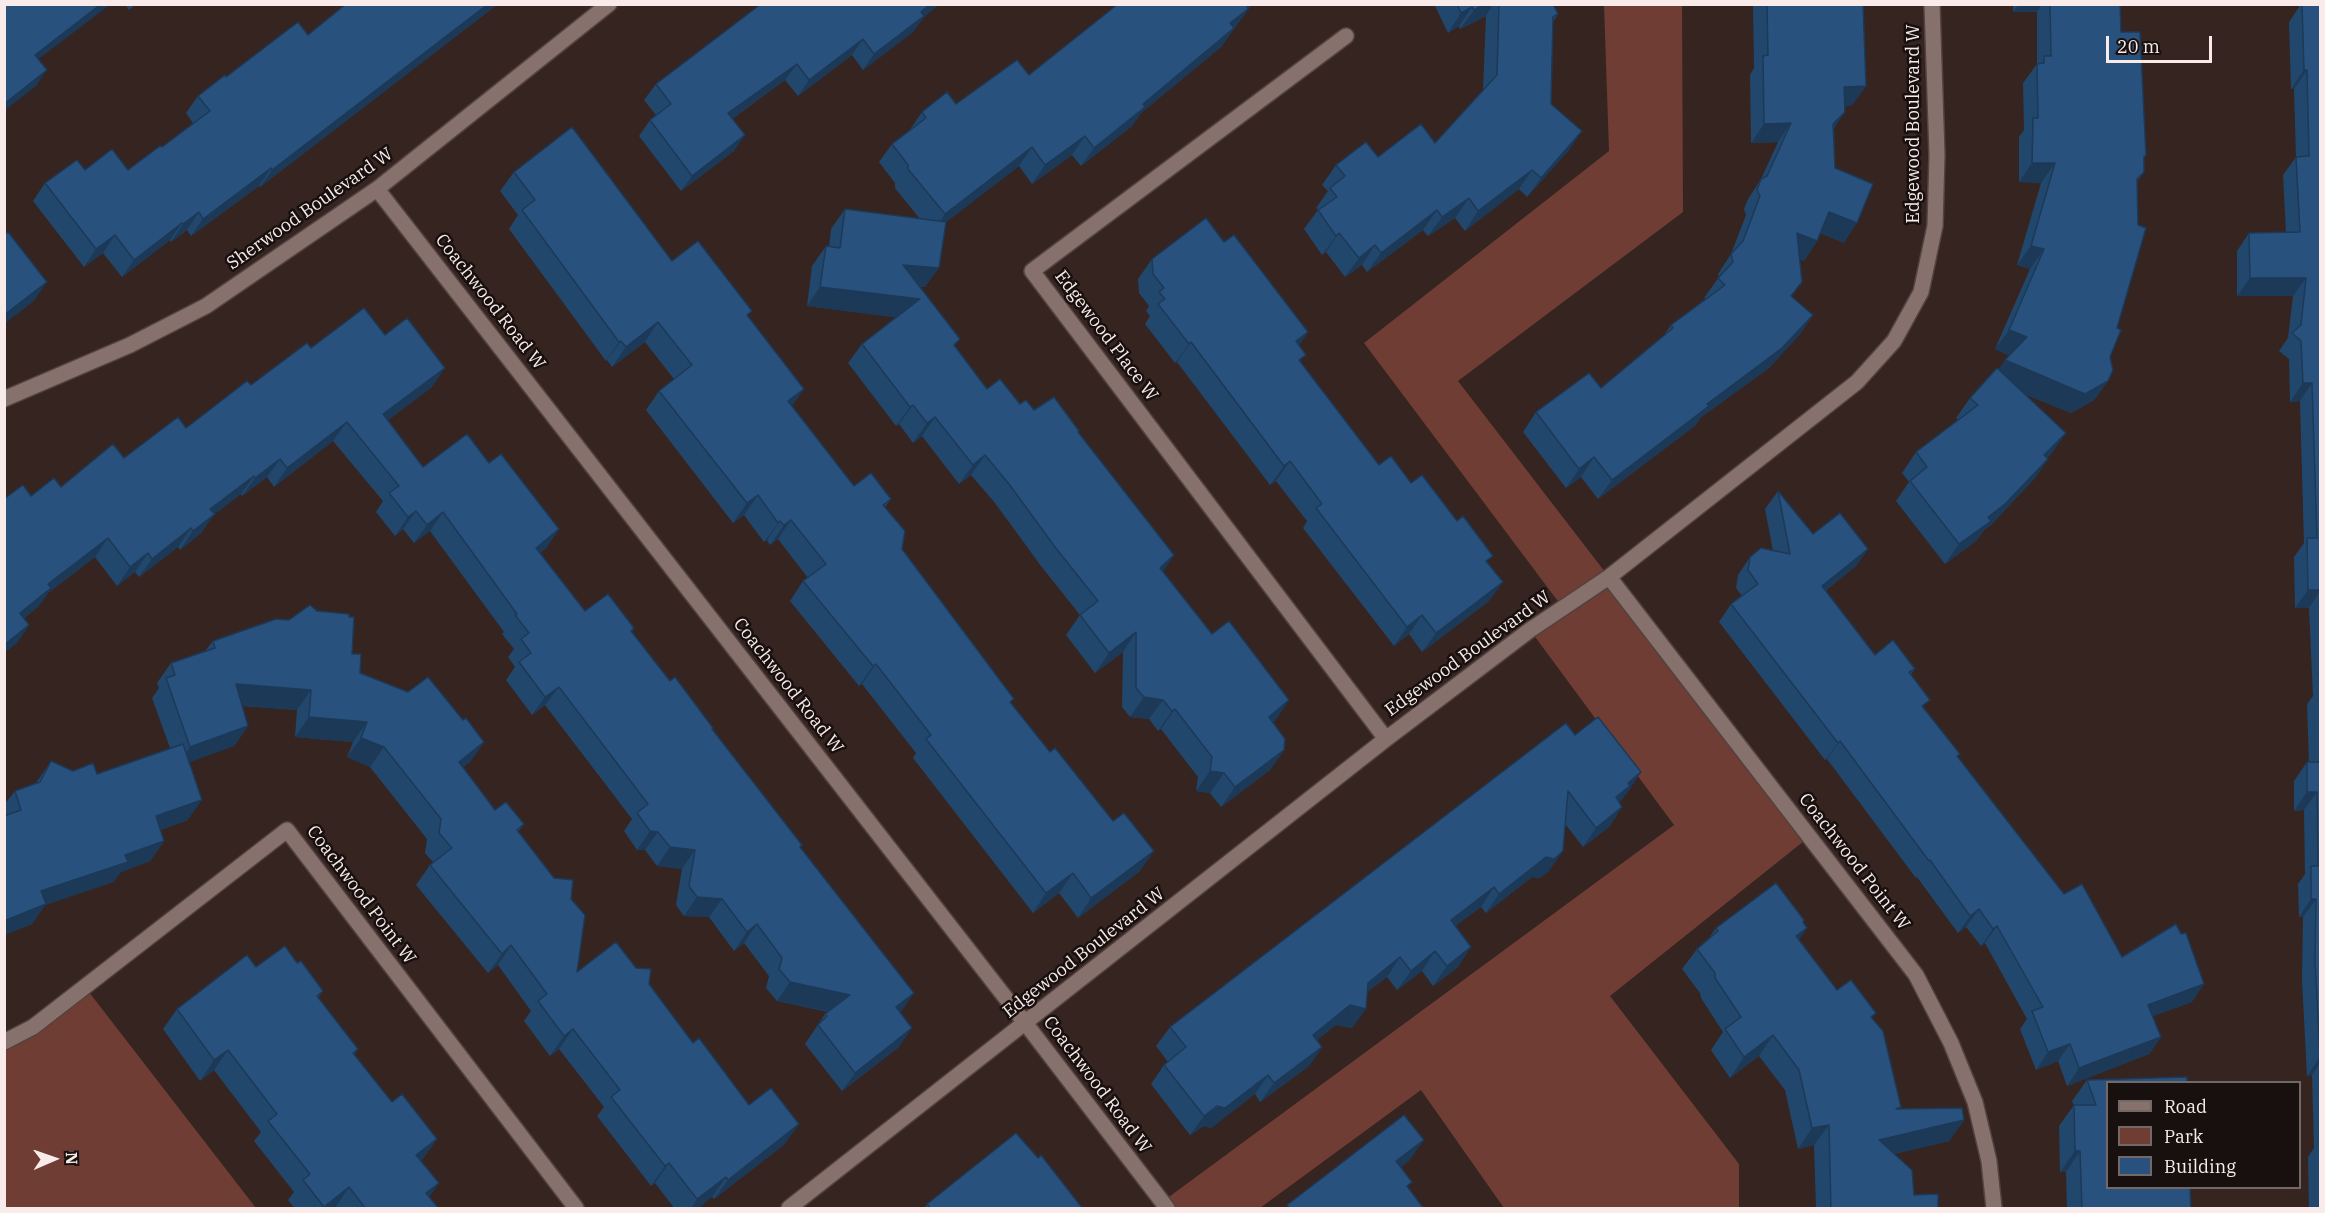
<!DOCTYPE html>
<html>
<head>
<meta charset="utf-8">
<style>
  body { margin:0 }
  #map { position:relative; width:2325px; height:1213px; overflow:hidden; background:#362421; font-family:"IBM Plex Serif",serif }
  canvas { display:block }
  .frame { position:absolute; inset:0; border:6px solid #f8ebe9; pointer-events:none }
  .legend { position:absolute; left:2106px; top:1081px; width:195px; height:108px; box-sizing:border-box; background:#18100e; border:2px solid #726866; margin:0; padding:8px 10px; list-style:none; font-size:18px; color:#f8ebe9 }
  .legend li { display:flex; align-items:center; gap:12px; height:30px }
  .legend b { width:30px; border:2px solid #726866 }
  .north { position:absolute; left:24px; top:1129px; width:60px; height:60px; -webkit-text-stroke:4px #18100e; paint-order:stroke; rotate:88deg; font-size:16px; font-weight:700; line-height:24px; text-align:center; color:#f8ebe9 }
  .north::after { content:''; display:block; margin:auto; width:21px; height:27px; background:#f8ebe9; clip-path:polygon(50% 0,100% 100%,50% 72%,0 100%) }
  .scale { position:absolute; left:2106px; top:36px; width:106px; height:27px; box-sizing:border-box; border:3px solid #f8ebe9; border-top:0; padding-left:8px; font-size:18px; line-height:21px; white-space:nowrap; color:#f8ebe9; -webkit-text-stroke:4px #18100e; paint-order:stroke }
</style>
</head>
<body>
<div id="map">
<canvas width="2325" height="1213"></canvas>
<div class="frame"></div>
<ul class="legend">
<li><b style="height:8px;background:#87716d"></b>Road</li>
<li><b style="height:16px;background:#6f3d34"></b>Park</li>
<li><b style="height:16px;background:#28527d"></b>Building</li>
</ul>
<div class="north">N</div>
<div class="scale">20 m</div>
</div>
<script>
const g = document.querySelector('canvas').getContext('2d');
g.lineJoin = 'round';
function paint(path, color) { g.fillStyle = color; g.fill(path, 'evenodd'); }
const shape = rows => new Path2D(rows.map(r => 'M' + r).join(''));
function stroke(path, color, width, dash) { g.strokeStyle = color; g.lineWidth = width; g.lineCap = dash ? 'butt' : 'round'; g.setLineDash(dash || []); g.stroke(path); }
function write(font, color, halo, rows, align = 'center') {
  g.font = font + ' "IBM Plex Serif",serif'; g.lineWidth = 5; g.setLineDash([]); g.textBaseline = 'middle'; g.strokeStyle = halo; g.fillStyle = color; for (const [text, x, y, turn = 0] of rows) {
    g.save(); g.translate(x, y); g.rotate((+turn || 0) * Math.PI / 180); g.textAlign = isNaN(turn) ? turn : align; if (halo) g.strokeText(text, 0, 0); g.fillText(text, 0, 0); g.restore();
  }
}
paint(shape([
  [1604,5,1682,5,1683,212,1458,381,1809,837,1610,996,1739,1164,1739,1208,1504,1208,1421,1090,1260,1208,1167,1208,1162,1202,1674,825,1530,630,1563,608,1364,343,1609,151],
  [85,987,256,1208,5,1208,5,1042]
]), '#6f3d34');
const minor = shape([
  [1346,36,1032,271,1386,739],
  [377,189,1026,1024,1167,1208],
  [4,399,130,345,206,306,377,189,609,4],
  [1609,577,1916,975,1951,1043,1975,1102,1989,1161,1994,1208],
  [4,1042,33,1027,287,830,576,1208],
  [789,1208,1386,739,1530,630,1609,577,1857,382,1894,341,1921,292,1935,226,1937,155,1932,4]
]);
stroke(minor, '#524240', 18);
stroke(minor, '#87716d', 15);
paint(shape([
  [125,4,136,4,129,10],
  [498,4,260,187,259,186,191,236,187,230,171,242,170,240,122,277,103,253,84,267,33,201,45,183,85,170,128,170,162,147,193,123,186,113,198,96,226,77,308,35],
  [761,4,939,4,924,17,913,32,863,70,852,55,798,96,785,80,732,119,734,151,681,191,639,136,650,120,656,115,644,100,656,84],
  [1118,4,1252,4,1221,47,1141,113,1132,126,1081,166,1072,155,1032,184,1019,166,946,222,925,287,920,287,955,347,987,389,1020,404,1034,410,1078,433,1174,555,1163,571,1276,720,1273,722,1284,750,1270,770,1221,807,1210,793,1196,791,1198,777,1161,729,1158,731,1149,719,1130,717,1122,707,1123,652,1095,673,1066,635,1080,615,1041,566,995,503,971,475,959,484,922,436,913,443,899,424,896,426,848,363,862,344,896,317,807,306,812,266,826,246,829,247,831,229,845,209,920,219,895,188,895,183,879,162,892,144,909,131,922,112,956,104,1029,75],
  [1434,4,1553,4,1558,14,1553,22,1551,104,1569,150,1527,197,1519,189,1465,231,1455,218,1428,236,1423,230,1367,272,1362,265,1345,277,1326,252,1322,255,1304,229,1318,210,1316,208,1328,191,1322,185,1336,165,1378,157,1435,143,1483,90,1486,16,1460,29,1459,26,1448,33],
  [1753,4,1863,4,1866,86,1852,105,1845,106,1834,129,1835,168,1844,243,1820,233,1817,241,1804,261,1800,259,1792,297,1813,315,1800,334,1769,368,1700,418,1696,425,1598,499,1581,477,1566,488,1523,432,1536,412,1601,388,1664,335,1671,325,1706,299,1704,298,1719,277,1718,274,1731,254,1746,215,1744,209,1748,199,1761,179,1778,142,1751,143,1750,75,1754,68],
  [2013,4,2120,4,2121,32,2144,159,2144,172,2137,182,2110,357,2108,381,2094,400,2071,413,2024,394,2052,453,2047,458,2048,459,2034,479,1991,525,1984,530,1976,541,1945,564,1896,501,1909,482,1902,473,1916,452,1958,420,1956,418,1970,398,1999,370,2010,356,1995,349,2030,269,2017,265,2041,183,2019,182,2019,137,2024,130,2023,83,2037,64,2037,12,2013,12],
  [2301,4,2320,4,2320,1209,2309,1209,2308,1157,2314,1148,2312,1075,2307,1076,2302,980,2303,917,2299,917,2298,884,2305,874,2304,810,2294,811,2294,781,2307,762,2309,762,2307,704,2313,696,2309,608,2295,608,2294,557,2304,543,2300,401,2290,402,2289,359,2279,351,2288,338,2293,296,2237,296,2237,251,2249,233,2286,233,2283,175,2296,157,2294,89,2291,89,2289,22],
  [514,172,672,261,748,316,792,406,854,486,891,499,885,507,902,549,1011,703,1140,871,1078,918,1059,893,1033,913,913,758,916,753,862,684,859,686,790,601,803,581,808,578,778,539,770,545,767,540,764,542,744,515,733,523,646,410,659,391,674,379,645,342,612,367,607,360,606,361,509,229,518,215,500,191],
  [1224,242,1308,332,1299,345,1301,363,1379,465,1411,483,1488,563,1489,601,1422,652,1409,634,1394,646,1303,528,1307,521,1276,481,1270,485,1177,362,1175,363,1145,324,1150,316,1146,311,1149,306,1139,293,1138,279,1152,259],
  [385,335,432,387,388,420,423,467,489,463,559,529,546,548,540,553,585,611,634,628,632,632,670,681,712,729,802,845,800,848,900,1013,899,1047,842,1091,805,1044,825,1014,828,1012,777,1001,766,988,769,976,744,943,734,951,709,917,684,916,676,905,682,869,657,866,645,850,637,850,624,831,632,819,545,705,532,715,506,680,515,667,508,657,514,649,502,634,504,632,430,531,414,543,403,529,395,536,376,512,383,501,333,441,274,487,267,477,242,496,241,494,214,514,201,533,180,550,178,547,139,577,135,572,117,586,95,557,48,593,38,607,24,618,29,625,16,644,31,496,61,487,124,458,186,428,251,385,311,348],
  [1778,491,1813,534,1868,549,1856,566,1825,591,1875,655,1915,669,1911,674,1924,708,1958,757,2064,894,2122,957,2192,1002,2153,1016,2161,1037,2149,1054,2067,1086,2058,1061,2036,1070,2020,1029,2027,1019,1985,943,1981,946,1966,927,1958,933,1917,877,1916,878,1827,759,1825,760,1719,622,1731,604,1742,596,1736,588,1738,575,1750,557,1773,551,1765,509],
  [213,641,352,654,360,673,463,720,484,742,470,762,463,767,495,810,524,824,518,832,571,899,577,972,649,984,693,1043,785,1144,714,1199,712,1197,697,1209,675,1209,655,1183,651,1186,597,1116,604,1107,559,1049,550,1056,524,1021,531,1011,498,965,488,973,416,885,430,865,433,862,425,853,427,839,370,767,347,757,353,742,295,737,297,710,242,706,248,726,234,746,189,762,188,820,160,830,164,841,150,861,121,872,113,882,45,905,32,924,4,935,4,805,15,791,36,783,51,761,73,771,97,774,170,748,152,698,159,688,157,683,171,663,205,651],
  [1575,735,1641,772,1619,802,1622,807,1609,827,1583,847,1566,825,1549,871,1540,878,1532,877,1486,913,1481,907,1455,926,1458,967,1433,986,1422,971,1397,990,1387,977,1367,992,1352,1028,1336,1025,1317,1040,1322,1047,1309,1066,1260,1102,1255,1094,1211,1128,1204,1126,1190,1135,1151,1084,1164,1065,1168,1062,1156,1046,1170,1027],
  [1803,922,1799,940,1837,990,1872,1018,1900,1109,1964,1120,1949,1141,1894,1154,1914,1195,1938,1209,1816,1209,1814,1145,1798,1149,1785,1090,1759,1056,1730,1078,1711,1050,1723,1032,1701,998,1700,993,1682,969,1697,949,1709,938,1716,928],
  [297,963,323,991,318,998,358,1049,354,1055,392,1102,437,1139,421,1161,439,1183,429,1197,439,1209,336,1209,335,1208,334,1209,295,1209,288,1200,294,1192,254,1141,261,1132,214,1070,200,1081,163,1029,177,1009],
  [2087,1080,2191,1209,2067,1209,2066,1172,2060,1172,2059,1126,2074,1105,2072,1101],
  [927,1204,1083,1209,924,1209]
]), '#22476c');
paint(shape([
  [101,4,111,4,24,70,35,55],
  [488,4,498,4,260,187,272,170],
  [930,4,939,4,924,17,913,32,863,70,874,54,921,12],
  [1250,4,1252,4,1221,47,1141,113,1132,126,1081,166,1094,148,1143,104],
  [1484,4,1493,4,1486,16,1460,29,1474,10],
  [2019,4,2042,4,2037,12,2013,12],
  [1472,7,1459,26,1448,33,1461,13],
  [863,39,852,55,798,96,809,80],
  [797,64,785,80,717,129,728,113],
  [47,70,36,86,4,111,4,104],
  [2304,70,2307,70,2294,89,2291,89],
  [1866,86,1852,105,1831,106,1844,87],
  [1845,112,1831,132,1833,124],
  [1791,123,1778,142,1751,143,1764,124],
  [1582,131,1569,150,1527,197,1541,178],
  [745,135,734,151,681,191,692,176],
  [1085,136,1072,155,1032,184,1045,165],
  [1032,147,1019,166,932,233,945,214],
  [2032,163,2055,163,2041,183,2019,182],
  [271,168,259,186,191,236,203,219],
  [1532,170,1519,189,1465,231,1478,211],
  [1469,198,1455,218,1428,236,1442,217],
  [1437,210,1423,230,1367,272,1381,253],
  [199,212,187,230,171,242,183,224],
  [1829,212,1857,223,1844,243,1815,231],
  [182,223,170,240,122,277,134,260],
  [1339,233,1326,252,1322,255,1336,236],
  [1797,233,1817,241,1804,261,1783,252],
  [115,235,103,253,84,267,96,249],
  [1375,245,1362,265,1345,277,1359,258],
  [2031,246,2044,249,2030,269,2017,265],
  [903,265,939,268,925,287,889,284],
  [2250,278,2306,278,2293,296,2237,296],
  [47,282,34,301,4,324,4,315],
  [820,287,920,299,906,319,807,306],
  [1813,315,1800,334,1769,368,1700,418,1696,425,1598,499,1612,480,1707,404],
  [658,322,645,342,612,367,626,347],
  [2009,330,2027,337,2013,357,1995,349],
  [1308,332,1295,351,1296,341],
  [621,341,607,360,606,361,619,342],
  [1191,342,1177,362,1175,363,1189,344],
  [2005,360,2108,381,2094,400,2071,413,1991,380],
  [445,368,432,387,370,433,383,414],
  [2303,383,2312,383,2300,401,2290,402],
  [804,389,790,409,788,401],
  [913,405,899,424,896,426,910,407],
  [935,417,922,436,913,443,927,423],
  [347,422,333,441,274,487,287,468],
  [2066,433,2052,453,2030,476,2044,455],
  [985,455,971,475,959,484,973,465],
  [1594,457,1581,477,1566,488,1579,469],
  [280,459,267,477,242,496,255,478],
  [2048,459,2034,479,1991,525,1984,530,1976,541,1945,564,1959,544,1988,517],
  [1290,461,1276,481,1270,485,1284,466],
  [254,476,241,494,197,528,210,509],
  [758,495,744,515,733,523,747,503],
  [416,511,403,529,395,536,408,517],
  [443,512,430,531,414,543,427,525],
  [215,514,201,533,180,550,193,531],
  [791,520,778,539,770,545,784,525],
  [780,521,767,540,764,542,778,523],
  [191,528,178,547,139,577,152,559],
  [559,529,546,548,523,566,536,548],
  [108,538,95,557,48,593,38,607,6,631,20,613,48,584],
  [1868,549,1856,566,1809,603,1822,586],
  [148,553,135,572,117,586,130,567],
  [1174,555,1161,575,1160,568],
  [1503,582,1489,601,1422,652,1436,633],
  [2308,590,2320,590,2320,591,2309,608,2295,608],
  [1422,615,1409,634,1394,646,1407,627],
  [29,625,16,644,4,653,4,645],
  [1136,632,1123,652,1095,673,1109,653],
  [876,664,862,684,859,686,873,666],
  [236,684,311,690,297,710,222,704],
  [559,687,545,705,532,715,545,697],
  [1144,697,1163,700,1149,719,1130,717],
  [1289,700,1276,720,1255,736,1269,717],
  [1175,709,1161,729,1158,731,1172,711],
  [309,717,367,722,353,742,295,737],
  [248,726,234,746,176,767,190,747],
  [361,738,384,747,370,767,347,757],
  [1840,741,1827,759,1825,760,1838,743],
  [484,742,470,762,445,782,459,762],
  [1284,750,1270,770,1221,807,1235,787],
  [1210,771,1224,773,1210,793,1196,791],
  [1641,772,1628,792,1617,806,1616,797,1628,783],
  [2307,792,2317,792,2304,810,2294,811],
  [202,800,188,820,141,836,156,816],
  [1622,807,1609,827,1583,847,1596,828],
  [650,831,658,832,645,850,637,850],
  [164,841,150,861,121,872,113,882,45,905,32,924,4,935,4,921,41,891,125,855],
  [670,847,695,850,682,869,657,866],
  [1154,851,1140,871,1078,918,1091,898],
  [1563,851,1549,871,1540,878,1532,877,1486,913,1499,894,1546,857],
  [1073,873,1059,893,1033,913,1046,893],
  [1494,887,1481,907,1437,940,1451,920],
  [697,897,722,899,709,917,684,916],
  [2311,899,2316,899,2303,917,2299,917],
  [1979,909,1966,927,1958,933,1970,916],
  [757,924,744,943,734,951,747,932],
  [1997,926,1985,943,1981,946,1993,929],
  [1807,928,1793,949,1796,936],
  [511,945,498,965,488,973,502,954],
  [1471,947,1458,967,1433,986,1447,966],
  [1435,951,1422,971,1397,990,1411,971],
  [1400,957,1387,977,1354,1002,1368,983],
  [790,982,850,995,837,1013,777,1001],
  [2204,984,2192,1002,2136,1022,2148,1005],
  [914,993,901,1012,883,1026,896,1007],
  [1350,1005,1366,1009,1352,1028,1336,1025,1299,1054,1313,1035],
  [912,1028,899,1047,842,1091,855,1073],
  [573,1029,559,1049,550,1056,564,1036],
  [1773,1035,1759,1056,1730,1078,1744,1057],
  [2161,1037,2149,1054,2067,1086,2079,1068],
  [2070,1044,2058,1061,2036,1070,2048,1052],
  [1322,1047,1309,1066,1260,1102,1274,1083],
  [228,1050,214,1070,200,1081,214,1060],
  [2320,1057,2320,1063,2312,1075,2307,1076],
  [1268,1075,1255,1094,1211,1128,1204,1126,1190,1135,1204,1116],
  [1964,1120,1949,1141,1865,1161,1879,1140],
  [799,1124,785,1144,714,1199,728,1180],
  [1829,1125,1814,1145,1798,1149,1812,1128],
  [437,1139,423,1159,402,1175,416,1155],
  [1424,1140,1409,1161,1382,1182,1396,1161],
  [2075,1151,2080,1151,2066,1172,2060,1172],
  [669,1163,655,1183,651,1186,665,1166],
  [726,1177,712,1197,697,1209,691,1209,697,1199],
  [439,1183,424,1203,426,1193],
  [349,1187,335,1208,334,1209,323,1209]
]), '#1c3958');
const building = shape([
  [4,4,101,4,35,55,47,70,4,104,4,4],
  [346,4,488,4,272,170,271,168,203,219,199,212,183,224,182,223,134,260,115,235,96,249,45,183,77,160,85,170,112,149,128,170,160,146,162,147,210,111,198,96,225,75,226,77,298,22,308,35,346,4],
  [761,4,930,4,921,12,924,16,874,54,863,39,809,80,797,64,728,113,745,135,692,176,650,120,671,104,656,84,761,4],
  [1118,4,1250,4,1247,7,1248,9,1230,23,1234,28,1143,104,1145,107,1094,148,1085,136,1045,165,1032,147,945,214,908,169,908,165,892,144,926,118,922,112,947,92,956,104,1017,60,1029,75,1118,4],
  [1457,4,1484,4,1474,10,1472,7,1461,13,1457,4],
  [1499,4,1553,4,1558,14,1553,17,1551,104,1582,131,1541,178,1532,170,1478,211,1469,198,1442,217,1437,210,1381,253,1375,245,1359,258,1339,233,1336,236,1318,210,1337,197,1330,188,1345,176,1336,165,1366,142,1378,157,1421,124,1435,143,1497,75,1499,4],
  [1767,4,1863,4,1866,86,1844,87,1845,112,1833,124,1835,168,1873,184,1857,223,1829,212,1817,241,1797,233,1802,282,1791,296,1813,315,1782,348,1707,404,1709,406,1612,480,1594,457,1579,469,1536,412,1589,373,1601,388,1673,328,1671,325,1725,285,1718,278,1733,262,1731,254,1743,241,1760,196,1757,190,1761,179,1767,176,1791,123,1764,124,1763,56,1768,55,1767,4],
  [2050,4,2120,4,2121,32,2140,32,2146,156,2144,156,2144,172,2137,179,2138,225,2146,228,2117,328,2121,330,2110,357,2113,370,2108,381,2085,394,2005,360,2027,337,2009,330,2044,249,2031,246,2055,163,2032,163,2033,118,2038,118,2037,64,2044,63,2044,56,2051,56,2050,4],
  [2302,4,2320,4,2320,590,2308,590,2307,538,2317,538,2312,383,2303,383,2301,341,2292,333,2301,325,2306,278,2250,278,2249,233,2300,232,2296,157,2309,156,2307,70,2304,70,2302,4],
  [572,127,672,261,698,241,752,311,747,315,804,389,788,401,854,486,871,473,891,499,883,505,905,531,902,549,1014,699,1010,702,1050,752,1055,748,1113,821,1124,813,1154,851,1091,898,1073,873,1046,893,926,739,931,735,876,664,873,666,803,581,826,564,791,520,784,525,780,521,778,523,758,495,747,503,659,391,692,365,658,322,626,347,621,341,619,342,522,210,535,200,514,172,572,127],
  [845,209,946,222,939,268,903,265,960,339,954,345,987,389,1000,379,1020,404,1026,400,1034,410,1054,397,1079,431,1078,432,1174,555,1160,568,1212,634,1229,621,1289,700,1269,717,1285,739,1284,750,1235,787,1224,773,1210,771,1212,757,1175,709,1172,711,1163,700,1144,697,1136,688,1136,632,1109,653,1080,615,1098,601,1055,547,1009,484,985,455,973,465,935,417,927,423,913,405,910,407,862,344,920,299,820,287,826,246,840,248,845,209],
  [1206,218,1224,242,1234,235,1308,332,1296,341,1306,355,1299,360,1379,465,1391,456,1411,483,1422,475,1457,521,1463,516,1493,556,1486,561,1503,582,1436,633,1422,615,1407,627,1316,508,1322,504,1290,461,1284,466,1191,342,1189,344,1158,304,1165,299,1159,292,1164,288,1153,274,1152,259,1206,218],
  [8,232,47,282,4,315,4,235,8,232],
  [364,308,385,335,407,318,445,368,383,414,423,467,467,434,489,463,501,454,559,529,536,548,585,611,608,594,634,628,631,631,670,681,675,677,713,728,712,729,802,845,800,847,914,993,896,1007,912,1028,855,1073,818,1025,827,1016,825,1014,850,995,790,982,779,969,782,958,757,924,747,932,722,899,697,897,689,886,695,850,670,847,658,832,650,831,637,813,648,804,559,687,545,697,519,662,531,653,521,639,529,633,515,615,517,614,443,512,427,525,416,511,408,517,389,493,399,486,347,422,287,468,280,459,255,478,254,476,210,509,215,514,193,531,191,528,152,559,148,553,130,567,108,538,48,584,51,588,20,613,29,625,4,645,4,499,23,485,31,496,54,478,61,487,113,444,124,458,178,417,186,428,247,381,251,385,307,343,311,348,364,308],
  [1997,368,2066,433,2044,455,2048,459,2005,504,1988,517,1991,521,1959,544,1910,481,1927,467,1916,452,1978,405,1970,398,1997,368],
  [1778,491,1813,534,1840,513,1868,549,1822,586,1875,655,1893,640,1915,669,1909,672,1930,700,1922,706,1960,754,1957,756,2064,894,2082,884,2122,957,2176,924,2181,934,2186,933,2204,984,2148,1005,2161,1037,2079,1068,2070,1044,2048,1052,2032,1011,2043,1007,1997,926,1993,929,1979,909,1970,916,1930,860,1929,861,1840,741,1838,743,1731,604,1758,584,1748,570,1750,557,1761,548,1790,554,1778,491],
  [310,605,317,611,349,614,349,617,354,617,352,654,361,654,360,673,408,692,428,677,463,720,466,718,484,742,459,762,495,810,506,802,524,824,517,830,554,878,573,880,571,899,585,915,577,972,616,942,636,968,651,969,649,984,693,1043,699,1038,749,1105,771,1088,799,1124,728,1180,726,1177,697,1199,669,1163,665,1166,611,1097,620,1090,573,1029,564,1036,538,1001,547,994,511,945,502,954,430,865,452,848,439,833,441,819,384,747,361,738,367,722,309,717,311,690,236,684,248,726,190,747,166,678,175,675,171,663,215,648,213,641,276,619,289,620,310,605],
  [1598,717,1641,772,1628,783,1630,786,1616,797,1622,807,1596,828,1568,791,1563,851,1554,859,1546,857,1499,894,1494,887,1451,920,1471,947,1447,966,1435,951,1411,971,1400,957,1368,983,1366,1009,1350,1005,1313,1035,1322,1047,1274,1083,1268,1075,1225,1108,1217,1106,1204,1116,1164,1065,1186,1047,1170,1027,1566,723,1575,735,1598,717],
  [183,744,202,800,156,816,164,841,125,855,128,862,41,891,46,904,4,921,4,816,21,810,15,791,40,782,51,761,73,771,93,763,97,774,183,744],
  [2307,762,2320,762,2320,1057,2315,961,2316,899,2311,899,2311,866,2318,866,2317,792,2307,792,2307,762],
  [1776,883,1804,920,1803,922,1807,928,1796,936,1837,990,1851,980,1876,1013,1871,1017,1883,1031,1901,1107,1896,1109,1962,1108,1964,1120,1879,1140,1912,1170,1914,1195,1938,1194,1938,1209,1831,1209,1829,1125,1812,1128,1799,1070,1773,1035,1744,1057,1725,1029,1741,1017,1715,978,1715,973,1697,949,1718,931,1716,928,1776,883],
  [285,946,297,963,301,961,323,991,317,996,358,1049,353,1053,392,1102,402,1094,437,1139,416,1155,439,1183,426,1193,439,1209,366,1209,349,1187,324,1207,303,1180,310,1174,268,1121,277,1114,228,1050,214,1060,177,1009,247,955,256,967,285,946],
  [2187,1077,2187,1083,2108,1083,2108,1188,2190,1188,2191,1209,2082,1209,2080,1151,2075,1151,2074,1105,2096,1105,2087,1080,2187,1077],
  [1404,1115,1424,1140,1396,1161,1412,1182,1407,1186,1424,1209,1290,1209,1287,1205,1404,1115],
  [1016,1133,1038,1158,1041,1155,1083,1209,931,1209,927,1204,1016,1133]
]);
paint(building, '#28527d');
stroke(building, '#1c3958', 1.5);
write('18px', '#f8ebe9', '#18100e', [
  ["Edgewood Boulevard W",1914,124,-90],
  ["Sherwood Boulevard W",310,209,-35],
  ["Coachwood Road W",490,302,52],
  ["Edgewood Place W",1106,336,53],
  ["Edgewood Boulevard W",1468,654,-36],
  ["Coachwood Road W",788,686,52],
  ["Coachwood Point W",1854,862,52],
  ["Coachwood Point W",361,895,53],
  ["Edgewood Boulevard W",1084,953,-38],
  ["Coachwood Road W",1097,1085,53]
]);
</script>
</body>
</html>
